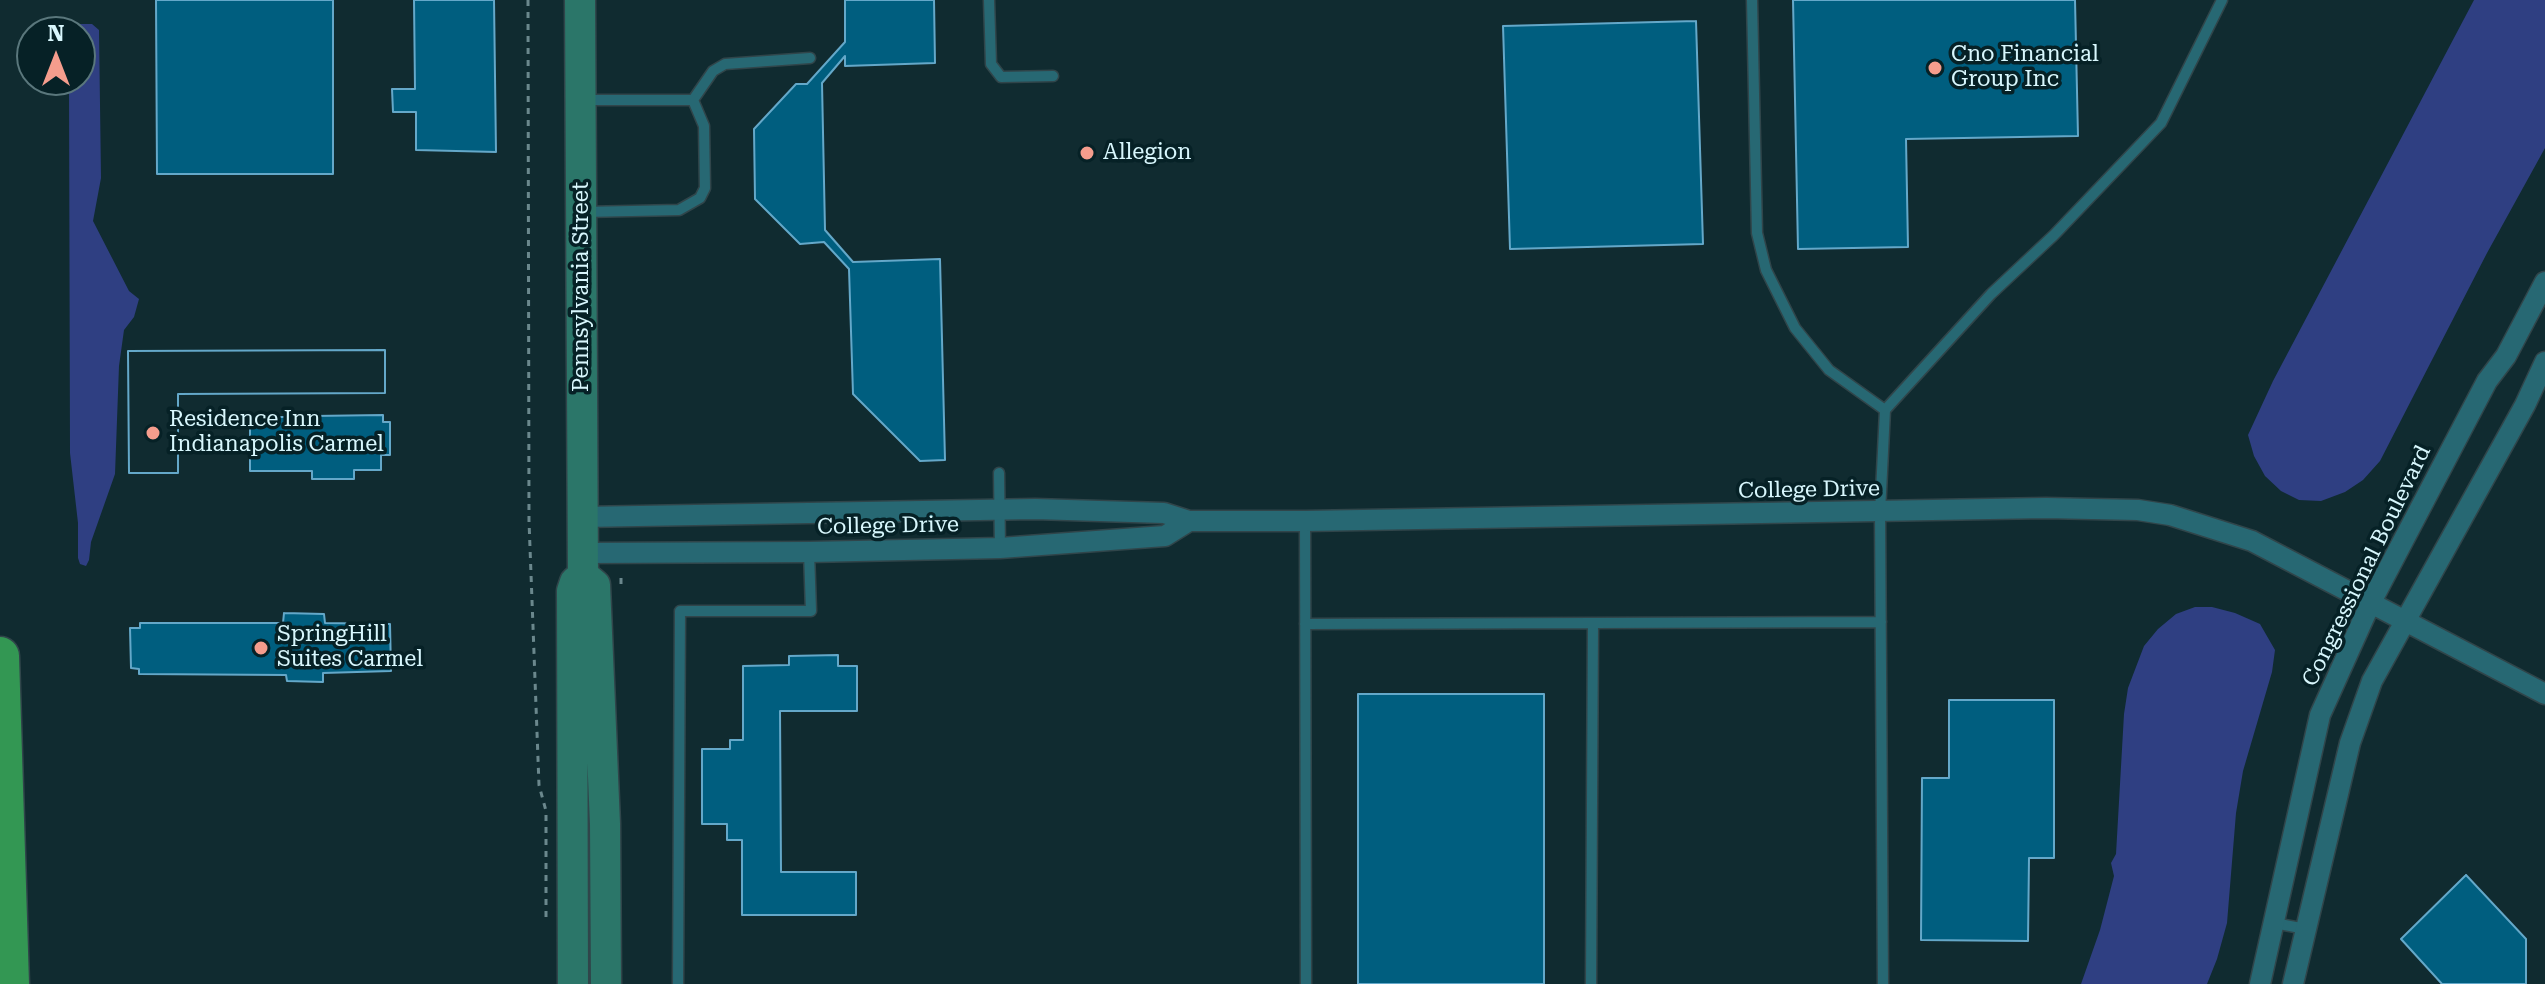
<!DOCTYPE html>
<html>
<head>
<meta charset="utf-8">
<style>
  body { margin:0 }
  #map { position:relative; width:2545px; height:984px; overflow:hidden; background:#102b30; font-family:"Roboto Serif",serif }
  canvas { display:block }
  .north { position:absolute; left:16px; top:16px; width:80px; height:80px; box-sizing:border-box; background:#062126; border:2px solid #5a777c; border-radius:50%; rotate:0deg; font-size:22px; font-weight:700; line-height:32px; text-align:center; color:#d8f7fd }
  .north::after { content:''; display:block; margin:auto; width:28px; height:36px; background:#f59d8d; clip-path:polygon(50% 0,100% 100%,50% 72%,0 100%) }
</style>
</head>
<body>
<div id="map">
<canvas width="2545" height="984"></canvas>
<div class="north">N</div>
</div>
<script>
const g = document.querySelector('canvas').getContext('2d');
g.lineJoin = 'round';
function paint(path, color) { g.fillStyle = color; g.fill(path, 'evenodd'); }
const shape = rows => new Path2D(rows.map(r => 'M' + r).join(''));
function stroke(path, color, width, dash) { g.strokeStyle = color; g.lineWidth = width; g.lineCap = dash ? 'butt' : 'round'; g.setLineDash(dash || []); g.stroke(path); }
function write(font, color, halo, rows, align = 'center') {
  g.font = font + ' "Roboto Serif",serif'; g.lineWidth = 7; g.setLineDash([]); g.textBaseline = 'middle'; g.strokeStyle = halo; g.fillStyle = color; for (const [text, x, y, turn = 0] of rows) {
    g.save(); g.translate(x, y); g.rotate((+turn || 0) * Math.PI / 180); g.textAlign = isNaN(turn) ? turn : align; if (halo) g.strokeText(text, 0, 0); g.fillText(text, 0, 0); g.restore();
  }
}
paint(shape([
  [2474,0,2545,0,2545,148,2487,253,2380,461,2363,480,2345,492,2321,501,2299,500,2281,491,2265,476,2254,456,2248,435,2273,381],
  [79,24,92,24,99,30,101,178,93,221,129,291,139,299,134,317,124,330,119,366,115,474,91,542,89,560,86,566,80,564,78,558,78,523,70,453,69,80,80,80,80,32,72,32],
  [2195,607,2212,607,2235,613,2260,624,2275,650,2272,672,2243,771,2236,813,2227,923,2217,959,2207,984,2081,984,2100,930,2114,876,2111,863,2116,854,2124,714,2128,688,2144,646,2158,629,2176,614]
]), '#2f3f82');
const building = shape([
  [156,0,333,0,333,174,157,174,156,0],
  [414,0,494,0,496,152,416,150,416,112,393,112,392,89,415,89,414,0],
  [845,0,934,0,935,63,845,66,845,56,822,83,825,230,853,262,940,259,945,460,920,461,853,394,849,269,824,242,800,244,755,199,754,129,796,84,807,84,845,42,845,0],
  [1793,0,2075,0,2078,136,1906,139,1908,247,1798,249,1793,0],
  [1696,21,1703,244,1510,249,1503,26,1696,21],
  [385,350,385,393,178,394,178,473,129,473,128,351,385,350],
  [385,350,385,393,178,394,178,473,129,473,128,351,385,350],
  [383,415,383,422,390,422,390,455,381,455,381,470,354,470,354,479,312,479,312,471,250,471,250,417,285,417,285,426,313,426,313,416,383,415],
  [284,613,324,614,325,623,390,624,391,671,323,673,323,682,287,681,286,675,139,674,139,669,131,668,130,628,140,628,140,623,283,623,284,613],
  [838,655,838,666,857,666,857,711,780,711,781,872,856,872,856,915,742,915,742,840,727,840,727,824,702,824,702,749,730,749,730,740,743,740,743,666,789,665,789,656,838,655],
  [1358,694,1544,694,1544,984,1358,984,1358,694],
  [1949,700,2054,700,2054,858,2029,858,2028,941,1921,940,1922,778,1949,778,1949,700],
  [2466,875,2526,939,2526,984,2442,984,2401,939,2466,875]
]);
paint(building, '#005e7f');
stroke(building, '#64a8c9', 2);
const service = shape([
  [989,0,991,64,1001,77,1053,76],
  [1752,0,1757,233,1766,270,1795,328,1829,370,1885,410],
  [583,100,693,100,713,71,725,64,810,58],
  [583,212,679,210,700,198,705,188,704,126,693,100],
  [999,473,1000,548],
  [1305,521,1306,984],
  [1305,624,1881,622],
  [2274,923,2306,929],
  [678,984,680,611,811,611,809,552],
  [1591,984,1593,623],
  [1883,984,1880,513,1885,410,1991,294,2054,235,2161,123,2222,0]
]);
const minor = shape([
  [582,517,1035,509,1164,513,1189,521,1305,521,2046,508,2138,510,2170,515,2252,541,2545,694],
  [583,553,809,552,1000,548,1165,536,1189,521],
  [2260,984,2320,715,2371,602,2487,381,2506,356,2545,282],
  [2293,984,2350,743,2372,681,2525,405,2545,362]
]);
const secondary = shape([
  [583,575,595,585,605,824,606,984],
  [573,984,572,591,575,582,583,575,580,0]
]);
const motorway = shape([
  [0,656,10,984]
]);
stroke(service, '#30454a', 13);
stroke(minor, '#30454a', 23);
stroke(secondary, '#30454a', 33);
stroke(motorway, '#30454a', 41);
stroke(shape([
  [528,0,529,521,539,785,546,811,546,923],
  [621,584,621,575]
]), '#6b888d', 3, [6, 6]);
stroke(service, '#276873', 10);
stroke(minor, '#276873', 20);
stroke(secondary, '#2b7669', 30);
stroke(motorway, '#339753', 38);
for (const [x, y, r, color] of [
  [1935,68,8,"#f59d8d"],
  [1087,153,8,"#f59d8d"],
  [153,433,8,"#f59d8d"],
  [261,648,8,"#f59d8d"]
]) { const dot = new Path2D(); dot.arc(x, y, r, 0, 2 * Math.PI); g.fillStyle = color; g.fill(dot); stroke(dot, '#062126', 3); }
write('22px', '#d8f7fd', '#062126', [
  ["Cno Financial",1951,55],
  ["Group Inc",1951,80],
  ["Allegion",1103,153],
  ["Residence Inn",169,420],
  ["Indianapolis Carmel",169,445],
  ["SpringHill",277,635],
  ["Suites Carmel",277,660]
], 'left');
write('22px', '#d8f7fd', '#062126', [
  ["Pennsylvania Street",582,287,-90],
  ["College Drive",1809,490,-1],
  ["College Drive",888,526,-1],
  ["Congressional Boulevard",2367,566,-64]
]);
</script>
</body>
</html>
